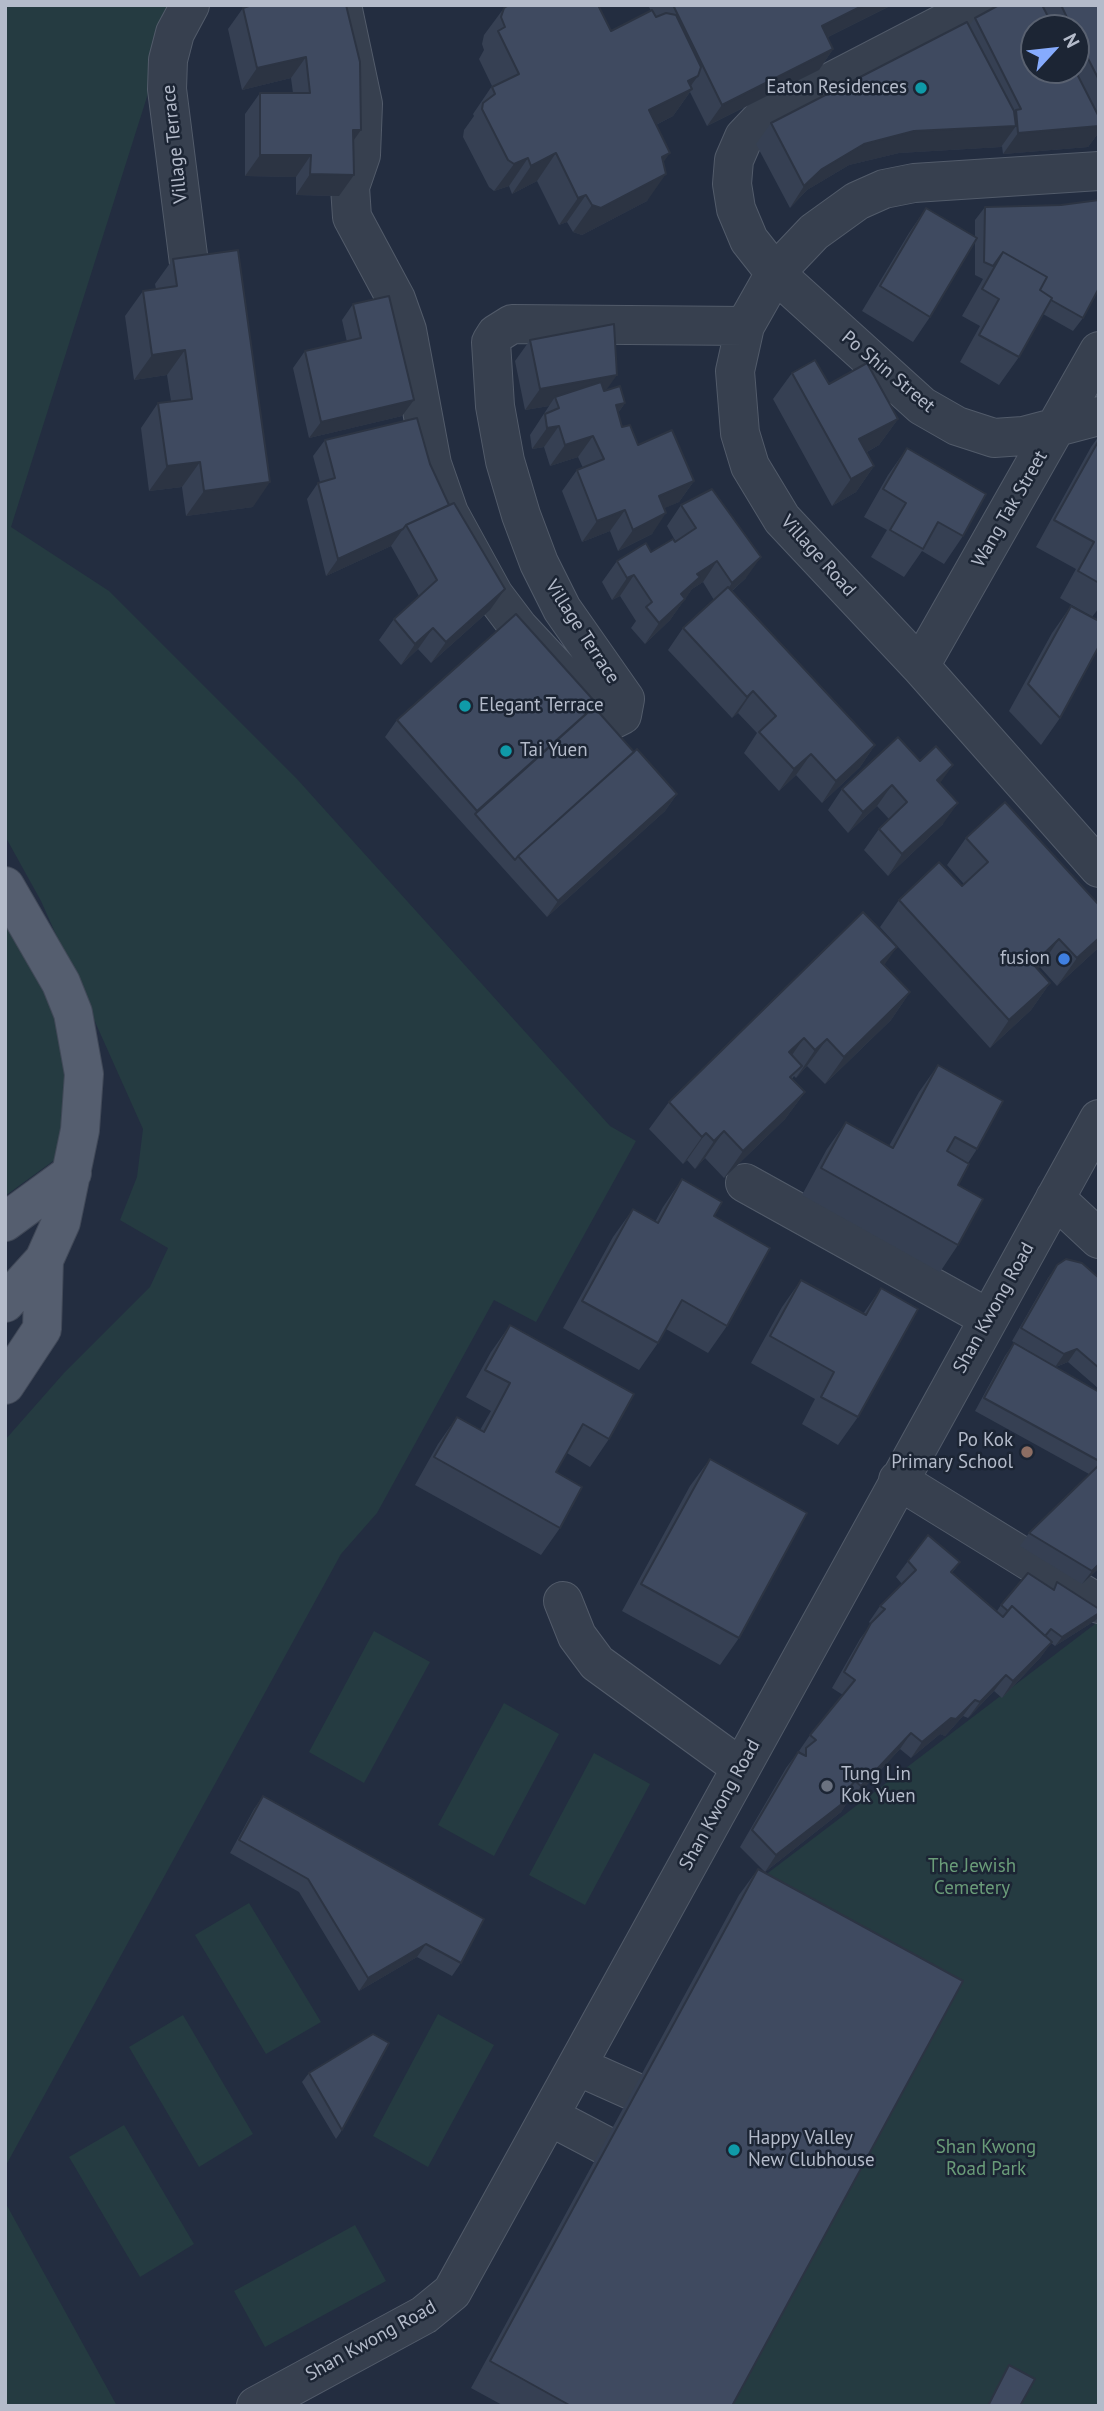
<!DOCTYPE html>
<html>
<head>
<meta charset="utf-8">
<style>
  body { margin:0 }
  #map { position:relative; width:1104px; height:2411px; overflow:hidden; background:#232d40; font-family:"PT Sans",sans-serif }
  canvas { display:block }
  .frame { position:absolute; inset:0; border:7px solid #b4bbca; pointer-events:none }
  .north { position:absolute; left:1020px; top:14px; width:70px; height:70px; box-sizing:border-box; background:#1c2534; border:2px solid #596170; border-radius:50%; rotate:63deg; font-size:19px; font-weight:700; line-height:28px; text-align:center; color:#b4bbca }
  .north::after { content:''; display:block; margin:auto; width:24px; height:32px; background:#86abfd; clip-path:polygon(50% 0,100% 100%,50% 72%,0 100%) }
</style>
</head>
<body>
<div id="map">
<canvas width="1104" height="2411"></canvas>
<div class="frame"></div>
<div class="north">N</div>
</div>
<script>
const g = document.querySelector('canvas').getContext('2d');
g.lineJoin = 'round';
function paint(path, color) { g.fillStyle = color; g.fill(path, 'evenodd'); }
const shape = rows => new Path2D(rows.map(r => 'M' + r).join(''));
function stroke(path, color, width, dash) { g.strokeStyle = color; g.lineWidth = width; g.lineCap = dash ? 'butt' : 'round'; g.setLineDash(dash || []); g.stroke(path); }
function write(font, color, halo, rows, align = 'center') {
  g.font = font + ' "PT Sans",sans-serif'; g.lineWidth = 5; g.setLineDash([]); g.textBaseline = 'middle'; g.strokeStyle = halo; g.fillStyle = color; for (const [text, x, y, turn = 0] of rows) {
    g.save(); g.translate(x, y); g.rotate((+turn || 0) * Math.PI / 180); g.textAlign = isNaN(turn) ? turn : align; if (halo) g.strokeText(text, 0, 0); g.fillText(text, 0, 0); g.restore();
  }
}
paint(shape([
  [5,5,176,5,11,527,109,591,297,779,610,1126,636,1141,536,1322,494,1300,377,1513,341,1554,5,2167,5,1440,64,1373,150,1287,168,1248,120,1220,137,1177,143,1129,41,901,5,836],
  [5,914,42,982,70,1060,60,1156,5,1196],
  [1099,1621,1099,2406,728,2406,944,2008,739,1895],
  [374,1631,430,1662,364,1783,309,1752],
  [504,1703,559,1734,494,1856,438,1825],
  [594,1753,650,1784,585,1905,529,1875],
  [249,1903,321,2022,266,2054,195,1935],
  [438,2014,494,2045,428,2167,373,2136],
  [183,2015,253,2134,199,2167,129,2047],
  [124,2125,194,2244,140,2277,69,2157],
  [5,2202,117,2406,5,2406],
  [355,2225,386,2281,265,2347,234,2291]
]), '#253b41');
const minor = shape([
  [190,5,175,33,168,60,167,89,192,287],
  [342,5,363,104,361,155,350,187,352,217,396,299,407,330,432,464,449,513,494,595,519,628,604,719,614,719,622,715,625,699,562,609,539,563,521,515,505,461,495,406,491,342,496,334,512,324,745,326],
  [979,5,763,117,744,137,734,160,732,184,736,209,749,240,775,273,922,406,957,426,994,438,1023,436,1099,416],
  [1099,171,914,183,884,189,857,201,814,232,775,273,745,326,735,371,740,433,750,466,782,519,920,666,1099,868],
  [920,666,1099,351],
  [745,1183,988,1318],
  [1055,1198,1099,1239],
  [898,1480,1099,1604],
  [563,1601,577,1636,597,1663,740,1767],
  [577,2066,680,2112],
  [549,2116,648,2168],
  [256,2406,424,2315,452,2292,1099,1119]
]);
const major = shape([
  [5,886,61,983,73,1013,84,1074,80,1130,61,1222,44,1260,42,1329,5,1385],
  [5,1222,72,1173],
  [5,1303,44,1260]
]);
stroke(minor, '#525b6a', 40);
stroke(major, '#414958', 40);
stroke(minor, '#37404f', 38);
stroke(major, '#555e6f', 38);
paint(shape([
  [346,5,353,141,339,196,296,195,296,177,245,176,245,114,260,93,293,93,291,78,242,90,228,29,243,8],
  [648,5,892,5,828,37,833,49,819,70,707,126,690,92,673,116,656,125,663,162,647,201,582,235,573,232,567,222,559,225,537,181,512,194,509,186,494,191,489,187,463,137,464,130,474,116,473,114,492,86,479,59,484,50,482,44,484,35,504,8,611,31,651,11],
  [999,5,1099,5,1099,132,1088,147,1003,154,1002,146,1001,147,899,153,849,165,807,190,790,208,756,144,771,123,969,26,975,18],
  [1034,28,1076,28,1076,70,1034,70],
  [985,207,1083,318,1073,331,1043,314,1019,357,999,385,960,362,980,326,962,316,983,279,975,275,975,240,930,317,913,342,862,311,909,233,926,208,975,237,975,220],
  [173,259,253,507,186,516,182,487,149,491,141,428,158,403,171,401,167,375,134,380,125,316,143,291,156,289,155,284],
  [353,304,402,416,309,438,293,368,305,351,347,342,342,320],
  [530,340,625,403,618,413,622,427,638,445,694,481,679,502,664,508,652,534,618,551,610,531,582,542,562,491,577,470,583,468,578,457,550,466,544,447,532,449,530,435,549,406,525,410,515,361],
  [792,373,829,384,898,419,879,445,867,452,874,466,856,492,832,506,773,399],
  [1099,436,1099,608,1092,617,1060,598,1076,569,1036,547,1091,447],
  [325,440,430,464,490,610,431,663,418,649,401,665,379,640,394,619,419,596,391,546,326,576,307,499,318,483,320,482,313,456],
  [907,448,963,536,944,564,922,551,904,577,871,557,887,530,864,517,888,475],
  [681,505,746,578,732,591,875,745,860,767,822,803,796,775,779,791,744,753,757,733,738,713,732,718,668,650,683,628,714,600,703,582,692,589,670,620,645,644,631,628,636,621,620,596,612,600,602,582,617,561,651,552,676,542,667,526],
  [1071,606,1060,718,1041,745,1009,711,1052,633],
  [597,704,594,707,634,752,677,794,665,811,547,917,385,737,397,720],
  [898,737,940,783,943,824,888,876,864,850,879,829,889,819,877,806,848,833,828,810,842,789],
  [966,838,1099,938,1099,947,1096,950,1057,986,1040,967,1037,969,1050,983,1031,1010,990,1048,880,927,899,900,962,886,964,884,947,865],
  [884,965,910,992,891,1020,825,1084,807,1066,796,1078,794,1076,792,1079,805,1092,785,1119,724,1178,705,1158,695,1169,687,1160,683,1164,649,1129,669,1102],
  [938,1065,977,1149,968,1163,958,1185,958,1245,940,1272,802,1195,827,1149,846,1122,889,1146,919,1092],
  [682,1179,714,1216,727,1326,708,1353,666,1329,658,1343,639,1370,563,1328,613,1237,633,1209,655,1222,663,1207],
  [1057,1265,1099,1278,1099,1389,1068,1362,1056,1367,1099,1392,1099,1568,1082,1584,1020,1546,1029,1533,1089,1474,975,1411,1005,1356,1014,1343,1040,1358,1012,1341,1048,1278],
  [801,1280,863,1314,881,1288,858,1417,838,1445,802,1424,815,1399,751,1363,782,1307],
  [510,1325,609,1439,590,1467,567,1453,556,1472,560,1528,541,1555,415,1485,438,1444,457,1417,480,1430,491,1411,466,1397,491,1352],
  [710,1459,739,1638,720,1665,622,1611,690,1486],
  [908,1561,960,1562,952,1573,997,1611,1001,1605,1052,1589,1057,1582,1099,1609,1099,1616,1096,1620,1055,1646,1051,1643,1040,1658,1002,1698,994,1691,968,1718,963,1716,945,1736,940,1734,911,1758,900,1749,850,1803,848,1801,841,1812,765,1872,740,1847,786,1768,798,1752,802,1754,799,1751,810,1735,843,1695,832,1688,860,1639,871,1624,869,1622,880,1606,902,1584,896,1577],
  [263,1796,461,1963,452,1976,417,1957,359,1991,299,1892,230,1853,254,1809],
  [758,1869,732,2406,504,2406,471,2388,739,1895],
  [309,2073,342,2130,336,2139,302,2082]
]), '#364053');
paint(shape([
  [864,5,892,5,808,47,822,26],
  [833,49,819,70,707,126,722,105],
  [306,57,291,78,242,90,257,68],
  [698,76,687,91,692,89,673,116,630,138,649,110,688,81],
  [1016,126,1001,147,899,153,849,165,807,190,790,208,804,186,822,169,864,144,914,131],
  [1099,126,1099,132,1088,147,1003,154,1018,133],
  [353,130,361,130,346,151],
  [556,153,537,181,512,194,531,166],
  [670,153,651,180,662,157],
  [260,155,311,155,296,177,245,176],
  [528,158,509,186,494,191,514,164],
  [310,174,354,175,339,196,296,195],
  [666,174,647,201,582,235,573,232,592,205],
  [586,195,567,222,559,225,578,198],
  [185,350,167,375,134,380,152,355],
  [617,375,602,396,555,397,549,406,525,410,540,389],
  [414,400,402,416,309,438,321,422],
  [625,403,610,424,616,405],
  [898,419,879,445,843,465,859,439],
  [559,426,544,447,532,449,547,428],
  [593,436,578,457,550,466,565,445],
  [200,462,182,487,149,491,167,466],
  [874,466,856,492,832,506,851,479],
  [694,481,679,502,644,517,659,496],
  [270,482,253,507,186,516,204,491],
  [625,510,610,531,582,542,597,521],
  [666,513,652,534,618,551,633,530],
  [403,529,391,546,326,576,338,559],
  [761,557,746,578,717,604,732,583],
  [717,561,703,582,692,589,686,598,666,616,697,574],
  [634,575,620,596,612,600,627,578],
  [505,589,490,610,431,663,446,642],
  [685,599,670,620,645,644,659,623],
  [433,628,418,649,401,665,415,644],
  [753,691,738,713,732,718,747,697],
  [875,745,860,767,822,803,836,781],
  [811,754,796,775,779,791,794,769],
  [953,765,938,786,937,780],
  [892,785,877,806,848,833,863,812],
  [677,794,665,811,547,917,558,901],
  [958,803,943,824,888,876,902,854],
  [1099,938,1099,947,1096,950,1057,986,1077,958],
  [1059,939,1040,967,1014,991,1033,964],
  [897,947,878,974,881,962],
  [1050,983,1031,1010,990,1048,1009,1020],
  [910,992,891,1020,825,1084,844,1057],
  [804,1038,785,1065,789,1052],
  [827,1039,807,1066,796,1078,815,1050],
  [805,1092,785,1119,724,1178,743,1151],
  [724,1131,705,1158,695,1169,714,1141],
  [706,1133,687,1160,683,1164,702,1137],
  [1077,1349,1068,1362,1055,1367,1064,1354],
  [1099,1564,1099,1568,1082,1584,1092,1571],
  [1099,1613,1099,1616,1096,1620,1055,1646,1062,1637],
  [1052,1642,1040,1658,1002,1698,1013,1681],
  [1006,1675,994,1691,968,1718,980,1702],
  [975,1700,963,1716,945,1736,940,1734,911,1758,922,1742],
  [911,1733,900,1749,850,1803,861,1786],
  [852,1796,841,1812,765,1872,776,1855],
  [426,1944,417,1957,359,1991,368,1978]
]), '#2c3443');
const building = shape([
  [252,5,346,5,360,62,361,130,353,130,354,175,310,174,311,155,260,155,260,93,310,93,306,57,257,68,243,8,252,5],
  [509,5,598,5,611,31,652,10,656,17,666,13,676,15,701,67,698,76,688,81,692,89,649,110,670,153,662,157,666,174,601,208,592,205,586,195,578,198,556,153,531,166,528,158,514,164,508,160,482,109,483,103,495,94,492,87,519,74,498,31,505,27,501,17,504,8,509,5],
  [673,5,864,5,822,26,833,49,722,105,673,5],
  [999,5,1042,5,1054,28,1034,28,1034,70,1075,70,1099,117,1099,126,1018,133,1016,110,1021,109,975,18,999,5],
  [1061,5,1099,5,1099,80,1076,35,1076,28,1072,28,1061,5],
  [967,22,1014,111,1016,126,914,131,864,144,822,169,804,186,771,123,967,22],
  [1099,200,1099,288,1083,318,1051,300,1052,298,1040,290,1047,277,1003,252,993,266,984,262,985,207,1061,205,1099,200],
  [926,208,977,238,930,317,880,286,926,208],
  [238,250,270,482,204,491,200,462,167,466,158,403,192,399,185,350,152,355,143,291,177,286,173,259,238,250],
  [1003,252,1047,277,1040,290,1052,298,1019,357,979,335,999,299,982,289,1003,252],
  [389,296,414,400,321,422,305,351,361,338,353,304,389,296],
  [614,324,617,375,540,389,530,340,614,324],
  [815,360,829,384,867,363,898,419,859,439,874,466,851,479,792,373,815,360],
  [601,382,604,391,620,386,625,403,616,405,622,427,630,425,638,445,672,430,694,481,659,496,666,513,633,530,625,510,597,521,577,470,604,459,593,436,565,445,559,426,547,428,545,414,559,408,555,397,601,382],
  [417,418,430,464,449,505,406,525,403,529,338,559,318,483,335,478,325,440,417,418],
  [1099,440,1099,583,1078,571,1094,542,1054,520,1099,440],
  [907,448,986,494,963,536,938,522,923,549,890,530,906,503,883,489,907,448],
  [712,489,761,557,732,583,717,561,697,574,700,577,681,594,685,599,659,623,646,607,652,602,634,575,627,578,617,561,646,543,651,552,673,539,675,542,696,528,681,505,712,489],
  [454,503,505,589,446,642,433,628,415,644,394,619,437,580,406,525,454,503],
  [728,587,875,745,836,781,811,754,794,769,759,732,776,716,753,691,747,697,683,628,728,587],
  [1071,606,1099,621,1099,646,1060,718,1028,684,1071,606],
  [516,614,597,704,477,811,397,720,516,614],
  [594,707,634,752,518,856,515,860,475,814,594,707],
  [898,737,920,761,936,746,953,765,937,780,958,803,902,854,879,829,907,802,892,785,863,812,842,789,898,737],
  [637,749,677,794,558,901,518,856,637,749],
  [1005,802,1099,905,1099,938,1077,958,1059,939,1033,964,1050,983,1009,1020,899,900,939,862,962,886,988,862,966,838,1005,802],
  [863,912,897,947,881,962,910,992,844,1057,827,1039,815,1050,804,1038,789,1052,802,1066,790,1077,805,1092,743,1151,724,1131,714,1141,706,1133,702,1137,669,1102,863,912],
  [938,1065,1003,1101,977,1149,955,1137,947,1151,969,1164,958,1185,983,1199,958,1245,821,1168,846,1122,893,1148,938,1065],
  [682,1179,722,1202,714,1216,770,1248,727,1326,682,1300,658,1343,582,1301,633,1209,658,1223,682,1179],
  [1066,1259,1082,1263,1099,1278,1099,1368,1077,1349,1064,1354,1021,1328,1057,1265,1066,1259],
  [801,1280,866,1315,881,1288,918,1309,858,1417,821,1397,834,1372,770,1336,801,1280],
  [510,1325,634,1394,609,1439,583,1424,556,1472,582,1487,560,1528,434,1457,457,1417,484,1432,510,1383,485,1370,510,1325],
  [1014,1343,1099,1392,1099,1461,984,1398,1014,1343],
  [710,1459,807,1513,739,1638,641,1584,710,1459],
  [1099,1465,1099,1564,1092,1571,1029,1533,1099,1465],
  [928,1535,960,1562,951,1572,1003,1617,1012,1606,1052,1642,1013,1681,1006,1675,980,1702,975,1700,956,1719,951,1718,922,1742,911,1733,861,1786,855,1781,849,1788,852,1796,776,1855,752,1830,798,1752,806,1756,806,1748,816,1740,810,1735,855,1680,844,1672,871,1623,885,1609,880,1606,916,1570,908,1561,928,1535],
  [1028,1573,1054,1590,1057,1582,1099,1609,1099,1613,1062,1637,1051,1629,1045,1636,1012,1606,1008,1611,1001,1605,1028,1573],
  [263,1796,484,1919,461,1963,426,1944,368,1978,308,1879,239,1840,263,1796],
  [758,1869,963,1981,732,2406,571,2406,490,2361,758,1869],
  [373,2034,389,2043,342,2130,309,2073,373,2034],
  [1009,2365,1035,2379,1020,2406,988,2406,1009,2365]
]);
paint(building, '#3f4a60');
stroke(building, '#2c3443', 2);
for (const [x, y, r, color] of [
  [921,88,7,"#0f9aa8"],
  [465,706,7,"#0f9aa8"],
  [506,751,7,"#0f9aa8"],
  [1064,959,7,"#3f7fe0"],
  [1027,1452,7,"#8d6e63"],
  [827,1786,7,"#6b7280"],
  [734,2150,7,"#0f9aa8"]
]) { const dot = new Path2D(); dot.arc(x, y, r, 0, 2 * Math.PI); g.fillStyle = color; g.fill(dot); stroke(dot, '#1c2534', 2.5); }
write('19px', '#b4bbca', '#1c2534', [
  ["Eaton Residences",907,88,"right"],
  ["Elegant Terrace",479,706],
  ["Tai Yuen",520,751],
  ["fusion",1050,959,"right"],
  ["Po Kok",1013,1441,"right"],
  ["Primary School",1013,1463,"right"],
  ["Tung Lin",841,1775],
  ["Kok Yuen",841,1797],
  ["Happy Valley",748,2139],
  ["New Clubhouse",748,2161]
], 'left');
write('19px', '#b4bbca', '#1c2534', [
  ["Village Terrace",175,144,-96],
  ["Po Shin Street",888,372,40],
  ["Wang Tak Street",1010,509,-60],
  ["Village Road",818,556,48],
  ["Village Terrace",582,632,57],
  ["Shan Kwong Road",994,1308,-61],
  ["Shan Kwong Road",720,1805,-61],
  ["Shan Kwong Road",371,2341,-29]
]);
write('19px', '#6a9c79', '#1c2534', [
  ["The Jewish",972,1867],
  ["Cemetery",972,1889],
  ["Shan Kwong",986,2148],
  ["Road Park",986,2170]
]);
</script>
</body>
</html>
